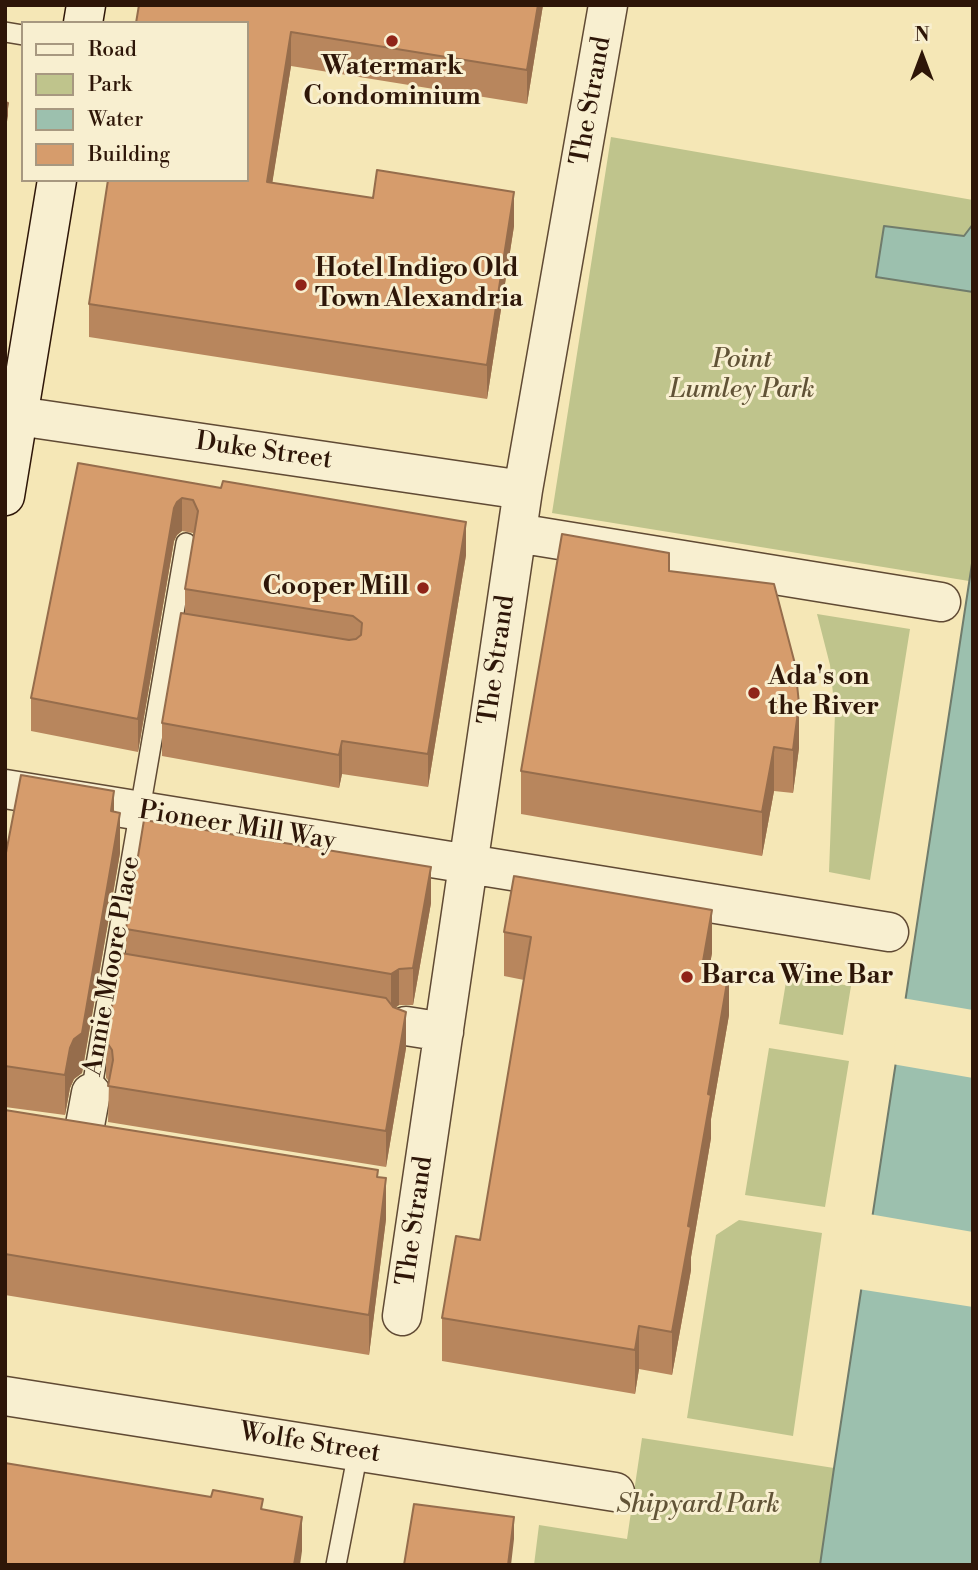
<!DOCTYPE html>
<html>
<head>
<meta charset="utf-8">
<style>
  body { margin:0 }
  #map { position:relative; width:978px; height:1570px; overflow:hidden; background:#f5e7b6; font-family:"Libre Bodoni",serif }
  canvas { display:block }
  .frame { position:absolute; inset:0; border:7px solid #2e1608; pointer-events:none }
  .legend { position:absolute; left:21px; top:21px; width:228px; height:161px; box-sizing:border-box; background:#f8efd0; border:2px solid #a79880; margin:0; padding:9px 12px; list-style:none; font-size:21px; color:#2e1608 }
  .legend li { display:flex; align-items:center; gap:14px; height:35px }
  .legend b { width:35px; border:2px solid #a79880 }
  .north { position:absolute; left:887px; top:21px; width:70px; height:70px; -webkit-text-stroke:5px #f8efd0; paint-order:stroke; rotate:0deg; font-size:19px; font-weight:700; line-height:28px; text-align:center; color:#2e1608 }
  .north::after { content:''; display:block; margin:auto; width:24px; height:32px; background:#2e1608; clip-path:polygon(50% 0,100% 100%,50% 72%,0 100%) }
</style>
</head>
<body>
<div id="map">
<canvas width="978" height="1570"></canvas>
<div class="frame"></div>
<ul class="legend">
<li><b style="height:9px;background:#f8efd0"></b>Road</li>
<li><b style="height:19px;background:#bfc48c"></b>Park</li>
<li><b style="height:19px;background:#9cc0ae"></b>Water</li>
<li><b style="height:19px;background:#d69c6c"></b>Building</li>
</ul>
<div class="north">N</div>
</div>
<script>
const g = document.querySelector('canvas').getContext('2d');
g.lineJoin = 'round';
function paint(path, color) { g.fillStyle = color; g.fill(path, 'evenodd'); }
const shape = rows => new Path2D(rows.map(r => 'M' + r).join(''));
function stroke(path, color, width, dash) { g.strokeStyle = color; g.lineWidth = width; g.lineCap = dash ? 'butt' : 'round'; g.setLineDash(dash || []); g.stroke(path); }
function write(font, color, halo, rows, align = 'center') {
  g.font = font + ' "Libre Bodoni",serif'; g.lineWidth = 6; g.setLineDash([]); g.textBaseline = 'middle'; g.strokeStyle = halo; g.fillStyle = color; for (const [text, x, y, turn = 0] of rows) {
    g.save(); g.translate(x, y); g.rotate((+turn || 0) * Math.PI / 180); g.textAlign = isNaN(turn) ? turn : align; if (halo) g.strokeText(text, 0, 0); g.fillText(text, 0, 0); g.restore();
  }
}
paint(shape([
  [611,137,973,200,973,224,964,236,884,227,876,276,973,292,973,557,969,581,552,513],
  [817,614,910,629,870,880,829,872,835,713,830,665],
  [787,976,851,986,843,1035,779,1024],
  [769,1048,849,1061,825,1207,745,1195],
  [739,1220,822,1233,793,1436,687,1418,716,1235],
  [642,1438,834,1468,820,1565,534,1565,539,1525,627,1539]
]), '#bfc48c');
const water = shape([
  [973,224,973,292,876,277,884,226,964,236,973,224],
  [973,557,973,1565,820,1565,834,1468,973,557]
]);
paint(water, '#9cc0ae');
stroke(water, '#707c6c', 2);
paint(shape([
  [902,998,973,1010,973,1078,892,1064],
  [869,1214,973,1232,973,1307,858,1289]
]), '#f5e7b6');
const lane = shape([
  [5,32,23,35],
  [91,1093,186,543],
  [336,1565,358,1452]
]);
const street = shape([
  [18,416,523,490],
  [517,533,941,602],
  [5,789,889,932],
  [406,1026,444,1032],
  [82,1141,91,1093],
  [402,1316,523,490,608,5],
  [5,1396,615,1492]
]);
const secondary = shape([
  [83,23,86,5],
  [5,496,57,180]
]);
stroke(lane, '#604a34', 22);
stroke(street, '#604a34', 41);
stroke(secondary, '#2e1608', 41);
stroke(lane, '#f8efd0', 19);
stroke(street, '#f8efd0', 38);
stroke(secondary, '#f8efd0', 38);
paint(shape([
  [139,5,543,5,527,104,291,66,272,183,514,226,487,399,89,337,89,304,247,180],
  [78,463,466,555,428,787,342,774,339,788,162,756,162,723,185,614,185,589,194,535,193,533,182,531,177,535,174,541,138,752,31,731,31,698],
  [669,572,799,748,793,793,774,791,762,856,521,814,521,771],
  [114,812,120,853,82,1073,74,1079,70,1088,65,1115,5,1107,5,858],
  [431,903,413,1005,399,1005,395,1008,406,1048,386,1167,108,1122,109,1081,106,1078,106,1041,126,953,126,929],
  [504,932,712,953,709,968,729,1015,711,1119,711,1138,691,1257,691,1270,672,1375,639,1369,635,1394,442,1361,442,1318,480,1240,524,980,504,976],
  [5,1110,378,1177,386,1219,369,1355,5,1295]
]), '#b8865d');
paint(shape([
  [538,5,543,5,527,104,527,70],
  [291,32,291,66,267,216,267,182],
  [8,103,8,116,5,133,5,120],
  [514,192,514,226,487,399,487,365],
  [182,498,182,531,177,535,174,541,138,752,138,719,174,508,177,502],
  [466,522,466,555,428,787,428,754],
  [799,704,799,748,793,793,793,750],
  [342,741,342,774,339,788,339,755],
  [774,747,774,791,762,856,762,812],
  [114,791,114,831,111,811],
  [120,813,120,853,82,1073,74,1079,70,1088,65,1115,65,1075],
  [431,867,431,903,413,1005,413,968],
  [712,910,712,953,702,1010,702,967],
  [399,969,399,1005,391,1011,391,974],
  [729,971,729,1015,711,1119,711,1138,691,1257,691,1270,672,1375,672,1332,708,1094],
  [406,1012,406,1048,386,1167,386,1131],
  [386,1178,386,1219,369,1355,369,1315],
  [639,1326,639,1369,635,1394,635,1350],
  [302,1517,302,1551,300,1565,294,1565],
  [514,1517,514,1539,511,1565,508,1565]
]), '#966d4c');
const building = shape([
  [139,5,538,5,527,70,291,32,267,182,373,198,377,170,514,192,487,365,89,304,108,180,247,180,247,23,136,23,139,5],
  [5,102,8,103,5,120,5,102],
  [78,463,221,488,223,481,466,522,428,754,342,741,339,755,162,723,181,613,349,640,356,639,361,635,362,623,353,616,185,589,198,511,193,500,182,498,177,502,174,508,138,719,31,698,78,463],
  [562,534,669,553,669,571,774,584,795,664,799,704,793,750,774,747,762,812,521,771,562,534],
  [21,775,114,791,111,811,120,813,82,1033,74,1039,70,1048,65,1075,5,1066,5,858,21,775],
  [144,820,431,867,413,968,399,969,391,974,126,929,144,820],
  [514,876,712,910,702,967,729,971,708,1094,711,1095,688,1226,691,1227,672,1332,639,1326,635,1350,442,1318,456,1236,480,1240,531,937,504,932,514,876],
  [121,953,386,998,393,1007,406,1012,386,1131,108,1086,113,1060,112,1050,106,1041,121,953],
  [5,1110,378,1170,377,1177,386,1178,369,1315,5,1254,5,1110],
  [5,1463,211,1497,213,1490,263,1499,261,1509,302,1517,294,1565,5,1565,5,1463],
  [414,1504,514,1517,508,1565,404,1565,414,1504]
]);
paint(building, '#d69c6c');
stroke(building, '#966d4c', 2);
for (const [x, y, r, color] of [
  [392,41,7,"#8f2418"],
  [301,285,7,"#8f2418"],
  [423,588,7,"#8f2418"],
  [754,693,7,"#8f2418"],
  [687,977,7,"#8f2418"]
]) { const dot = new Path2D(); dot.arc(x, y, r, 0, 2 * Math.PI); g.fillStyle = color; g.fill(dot); stroke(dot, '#f8efd0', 2.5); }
write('bold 26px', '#2e1608', '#f8efd0', [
  ["Watermark",392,68,"center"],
  ["Condominium",392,98,"center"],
  ["Hotel Indigo Old",315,270],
  ["Town Alexandria",315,300],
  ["Cooper Mill",409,588,"right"],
  ["Ada's on",768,678],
  ["the River",768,708],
  ["Barca Wine Bar",701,977]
], 'left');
write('26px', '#2e1608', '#f8efd0', [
  ["The Strand",592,101,-80],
  ["Duke Street",264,452,8],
  ["The Strand",498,660,-82],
  ["Pioneer Mill Way",237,827,9],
  ["Annie Moore Place",113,966,-80],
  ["The Strand",416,1221,-82],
  ["Wolfe Street",310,1444,9]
]);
write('italic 26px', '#615336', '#f8efd0', [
  ["Point",742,361],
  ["Lumley Park",742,391],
  ["Shipyard Park",698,1506]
]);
</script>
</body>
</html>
